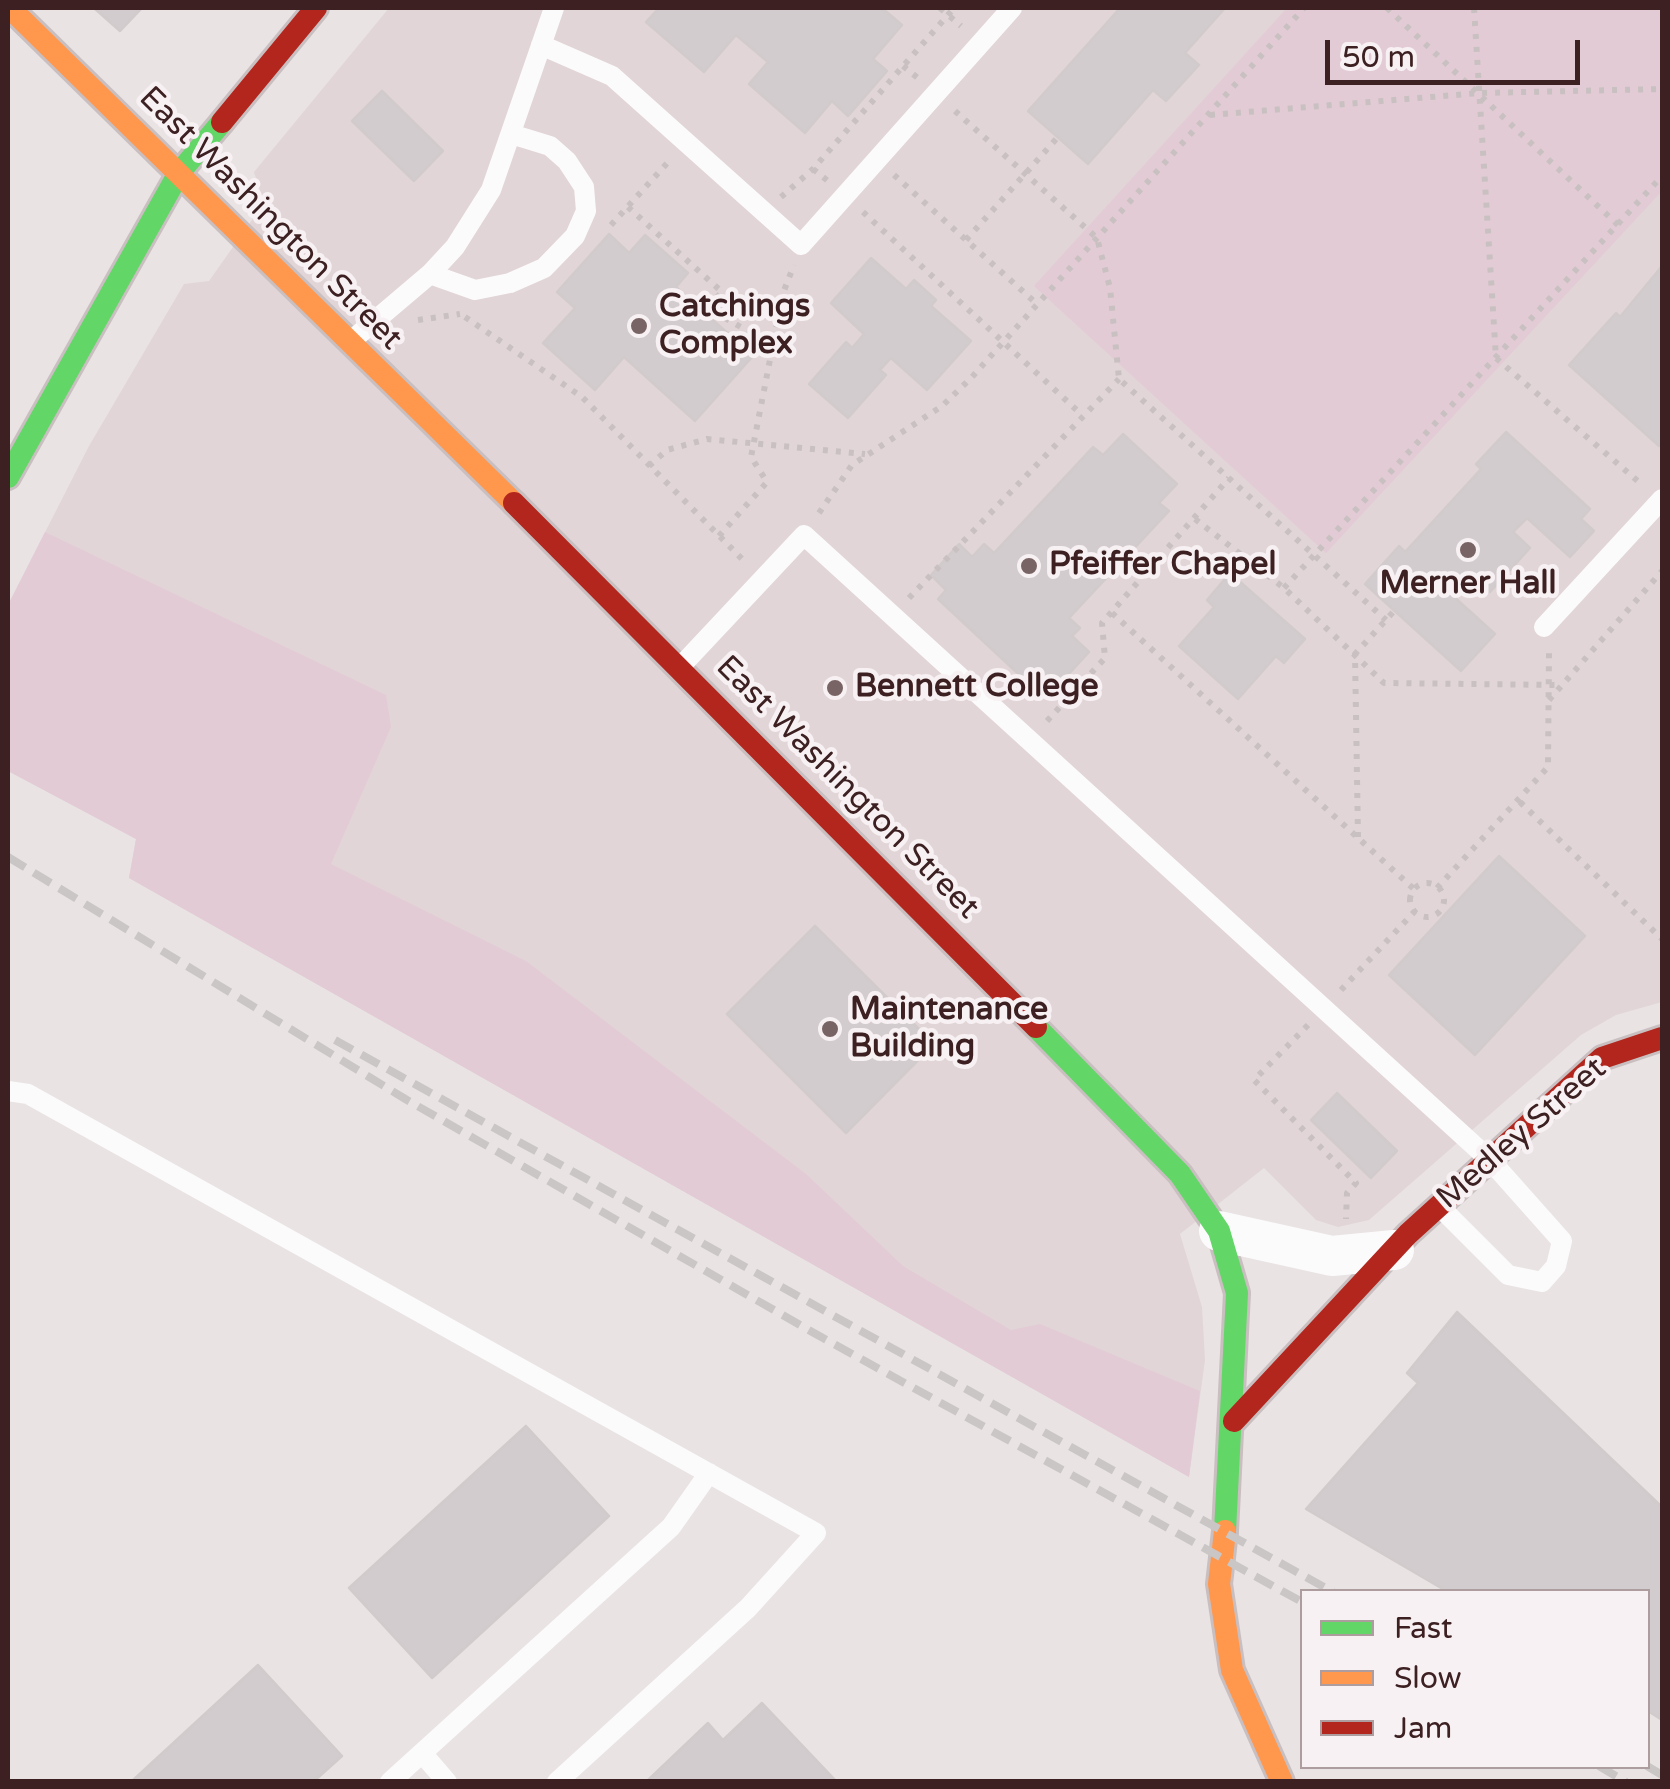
<!DOCTYPE html>
<html>
<head>
<meta charset="utf-8">
<style>
  body { margin:0 }
  #map { position:relative; width:1670px; height:1789px; overflow:hidden; background:#e9e3e4; font-family:"Varela Round",sans-serif }
  canvas { display:block }
  .frame { position:absolute; inset:0; border:10px solid #3d2021; pointer-events:none }
  .legend { position:absolute; left:1300px; top:1589px; width:350px; height:180px; box-sizing:border-box; background:#f8f1f3; border:2px solid #ad9d9f; margin:0; padding:12px 18px; list-style:none; font-size:30px; color:#3d2021 }
  .legend li { display:flex; align-items:center; gap:20px; height:50px }
  .legend b { width:50px; border:2px solid #ad9d9f }
  .scale { position:absolute; left:1325px; top:40px; width:255px; height:45px; box-sizing:border-box; border:5px solid #3d2021; border-top:0; padding-left:12px; font-size:30px; line-height:35px; white-space:nowrap; color:#3d2021; -webkit-text-stroke:8px #f8f1f3; paint-order:stroke }
</style>
</head>
<body>
<div id="map">
<canvas width="1670" height="1789"></canvas>
<div class="frame"></div>
<ul class="legend">
<li><b style="height:12px;background:#63d668"></b>Fast</li>
<li><b style="height:12px;background:#ff974d"></b>Slow</li>
<li><b style="height:12px;background:#b3261e"></b>Jam</li>
</ul>
<div class="scale">50 m</div>
</div>
<script>
const g = document.querySelector('canvas').getContext('2d');
g.lineJoin = 'round';
function paint(path, color) { g.fillStyle = color; g.fill(path, 'evenodd'); }
const shape = rows => new Path2D(rows.map(r => 'M' + r).join(''));
function stroke(path, color, width, dash) { g.strokeStyle = color; g.lineWidth = width; g.lineCap = dash ? 'butt' : 'round'; g.setLineDash(dash || []); g.stroke(path); }
function write(font, color, halo, rows, align = 'center') {
  g.font = font + ' "Varela Round",sans-serif'; g.lineWidth = 9; g.setLineDash([]); g.textBaseline = 'middle'; g.strokeStyle = halo; g.fillStyle = color; for (const [text, x, y, turn = 0] of rows) {
    g.save(); g.translate(x, y); g.rotate((+turn || 0) * Math.PI / 180); g.textAlign = isNaN(turn) ? turn : align; if (halo) g.strokeText(text, 0, 0); g.fillText(text, 0, 0); g.restore();
  }
}
paint(shape([
  [389,8,1662,8,1662,1002,1616,1015,1581,1035,1369,1220,1338,1227,1316,1220,1264,1168,1180,1234,1202,1307,1205,1360,1189,1477,129,878,136,839,8,771,8,605,89,446,184,284,209,281,264,203,254,172]
]), '#e1d5d7');
paint(shape([
  [1287,8,1662,8,1662,191,1326,553,1034,286],
  [45,532,386,695,391,727,331,864,526,961,806,1174,903,1266,1011,1330,1040,1324,1200,1391,1189,1477,129,878,136,839,8,771,8,605]
]), '#e3cbd6');
const building = shape([
  [94,8,142,8,120,31,94,8],
  [659,8,882,8,902,25,873,59,887,71,848,116,832,101,805,133,749,84,768,62,736,35,704,72,646,22,659,8],
  [1120,8,1225,8,1185,53,1199,65,1166,101,1153,90,1088,164,1028,111,1120,8],
  [382,91,443,151,414,181,352,121,382,91],
  [609,234,629,253,645,235,688,273,676,287,753,356,695,421,624,357,595,390,543,343,575,308,557,292,609,234],
  [871,258,906,289,914,280,936,300,931,306,971,341,927,390,891,358,880,370,886,375,848,418,809,384,846,342,852,348,864,334,831,303,871,258],
  [1662,266,1662,442,1659,446,1569,365,1616,313,1620,317,1662,266],
  [1506,432,1590,509,1581,519,1594,531,1570,557,1527,518,1513,532,1530,548,1490,592,1471,574,1452,595,1495,634,1461,671,1365,584,1399,546,1405,552,1481,469,1476,464,1506,432],
  [1123,434,1177,484,1159,503,1169,511,1069,618,1080,628,1072,636,1089,652,1054,690,1035,673,1027,682,938,599,946,590,931,575,959,544,972,557,984,544,994,553,1093,447,1103,455,1123,434],
  [1230,573,1305,639,1284,663,1276,656,1238,699,1179,646,1214,607,1207,600,1230,573],
  [1499,856,1585,936,1475,1055,1389,975,1499,856],
  [815,926,934,1044,846,1133,727,1014,815,926],
  [1337,1093,1397,1151,1371,1178,1311,1120,1337,1093],
  [1457,1312,1662,1507,1662,1720,1648,1711,1648,1592,1448,1592,1306,1509,1418,1383,1407,1373,1457,1312],
  [526,1426,609,1516,432,1678,349,1588,526,1426],
  [258,1665,342,1756,313,1782,131,1782,258,1665],
  [762,1703,837,1782,646,1782,708,1723,723,1740,762,1703]
]);
paint(building, '#d3ccce');
stroke(building, '#d2cbcc', 2.5);
const fast = shape([
  [8,477,179,173,222,122],
  [1036,1027,1180,1174,1219,1231,1237,1293,1225,1531]
]);
const slow = shape([
  [10,8,514,503],
  [1225,1531,1219,1584,1232,1670,1282,1782]
]);
const jam = shape([
  [222,122,316,8],
  [514,503,1036,1027],
  [1234,1421,1408,1234,1602,1058,1662,1038]
]);
stroke(fast, '#c9bfc0', 28);
stroke(slow, '#c9bfc0', 28);
stroke(jam, '#c9bfc0', 28);
stroke(shape([
  [940,8,961,26],
  [1387,8,1618,225],
  [1474,8,1496,358,1641,484],
  [903,66,919,79],
  [955,111,1097,238,1110,288,1119,379,1386,620],
  [1210,115,1480,93,1662,89],
  [813,169,828,181],
  [894,175,1038,305],
  [781,197,813,169,954,8],
  [628,207,722,292,707,308,773,345],
  [863,212,1082,415],
  [611,225,670,160],
  [966,240,1058,137],
  [465,317,582,397,744,561],
  [418,320,460,314],
  [649,466,667,450,707,439,865,454],
  [819,513,852,465,942,406,971,378,1304,8],
  [1195,519,1284,588,1384,683,1560,685],
  [719,536,767,482,751,457,783,293,794,265],
  [1284,588,1662,176],
  [909,598,1119,379],
  [1112,613,1415,890],
  [1549,700,1662,571],
  [1047,721,1105,658,1102,623,1229,478],
  [1520,802,1662,939],
  [1358,837,1355,654,1394,611],
  '1410 900a17 17 0 1 1 34 0a17 17 0 1 1-34 0Z',
  [1437,888,1548,767,1549,652],
  [1341,990,1415,911],
  [1308,1025,1254,1080,1356,1183,1347,1193,1346,1219]
]), '#c9c0c1', 6, [5, 8]);
stroke(shape([
  [541,45,612,76,801,245,1012,8],
  [430,274,475,290,510,283,544,268,575,236,586,211,584,187,567,161,550,146,511,134],
  [351,341,430,274,455,247,491,190,554,8],
  [1544,627,1662,499],
  [682,665,804,535,1490,1160,1562,1241,1556,1266,1542,1282,1508,1275,1440,1207],
  [8,1091,28,1094,816,1533,748,1608,557,1782],
  [422,1753,447,1782],
  [390,1782,671,1527,709,1473]
]), '#fcfbfb', 20);
stroke(shape([
  [1219,1231,1332,1256,1394,1250]
]), '#fcfbfb', 40);
stroke(fast, '#63d668', 22);
stroke(slow, '#ff974d', 22);
stroke(jam, '#b3261e', 22);
stroke(shape([
  [8,857,407,1100,814,1333,1302,1602],
  [335,1040,1333,1592],
  [1599,1766,1626,1782],
  [1647,1766,1662,1775]
]), '#cac6c6', 8, [20, 10]);
for (const [x, y, r, color] of [
  [639,326,10,"#796465"],
  [1468,550,10,"#796465"],
  [1029,566,10,"#796465"],
  [835,688,10,"#796465"],
  [830,1029,10,"#796465"]
]) { const dot = new Path2D(); dot.arc(x, y, r, 0, 2 * Math.PI); g.fillStyle = color; g.fill(dot); stroke(dot, '#f8f1f3', 4); }
write('32px', '#3d2021', '#f8f1f3', [
  ["East Washington Street",270,219,45],
  ["East Washington Street",847,788,45],
  ["Medley Street",1522,1134,-41]
]);
write('bold 32px', '#3d2021', '#f8f1f3', [
  ["Catchings",659,308],
  ["Complex",659,345],
  ["Pfeiffer Chapel",1049,566],
  ["Merner Hall",1468,585,"center"],
  ["Bennett College",855,688],
  ["Maintenance",850,1011],
  ["Building",850,1048]
], 'left');
</script>
</body>
</html>
